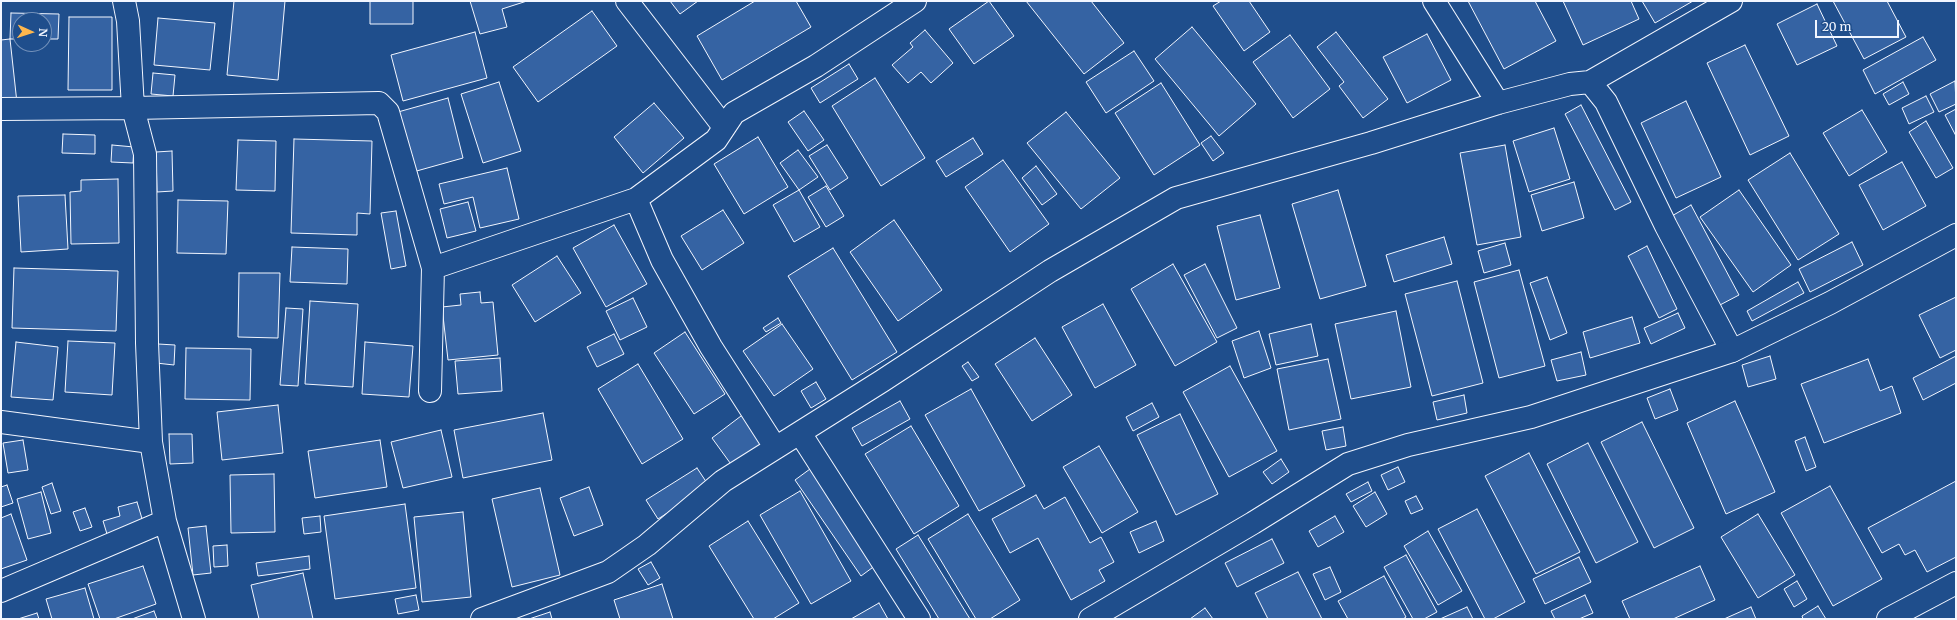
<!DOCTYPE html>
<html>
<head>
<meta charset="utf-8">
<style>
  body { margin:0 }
  #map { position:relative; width:1957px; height:620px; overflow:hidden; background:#1f4e8c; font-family:Merriweather,serif }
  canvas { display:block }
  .frame { position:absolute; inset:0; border:2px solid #f2f6ff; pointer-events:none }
  .north { position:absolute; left:12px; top:12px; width:40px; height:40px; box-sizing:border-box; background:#1f4e8c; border:1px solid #7391ba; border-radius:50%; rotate:93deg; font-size:11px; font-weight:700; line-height:16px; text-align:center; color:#f2f6ff }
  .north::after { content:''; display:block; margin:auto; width:14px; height:18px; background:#ffb74d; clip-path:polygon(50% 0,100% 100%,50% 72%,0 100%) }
  .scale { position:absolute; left:1815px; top:20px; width:84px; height:18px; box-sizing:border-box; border:2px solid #f2f6ff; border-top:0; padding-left:5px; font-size:12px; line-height:14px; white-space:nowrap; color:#f2f6ff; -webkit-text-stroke:3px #1f4e8c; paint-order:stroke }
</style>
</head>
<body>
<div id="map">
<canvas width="1957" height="620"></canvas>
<div class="frame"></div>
<div class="north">N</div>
<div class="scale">20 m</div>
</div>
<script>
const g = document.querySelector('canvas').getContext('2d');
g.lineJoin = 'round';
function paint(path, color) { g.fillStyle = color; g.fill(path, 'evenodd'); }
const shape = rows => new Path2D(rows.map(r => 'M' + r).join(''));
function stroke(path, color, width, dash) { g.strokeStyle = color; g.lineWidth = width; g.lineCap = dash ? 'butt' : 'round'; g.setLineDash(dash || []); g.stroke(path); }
const building = shape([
  [234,1,285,1,278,80,227,75,234,1],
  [370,1,413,1,413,24,370,24,370,1],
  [470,1,527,1,502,9,507,27,480,34,470,1],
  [670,1,698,1,680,14,670,1],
  [755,1,796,1,811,27,722,80,697,36,755,1],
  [989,1,1014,36,974,64,949,29,989,1],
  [1026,1,1091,1,1124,43,1084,74,1026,1],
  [1221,1,1249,1,1270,32,1244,51,1213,6,1221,1],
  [1468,1,1535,1,1556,41,1504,69,1468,1],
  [1563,1,1631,1,1639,19,1583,45,1563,1],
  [1642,1,1693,1,1655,23,1642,1],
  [1833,1,1887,1,1906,37,1864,59,1833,1],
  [1817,4,1837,46,1797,65,1777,24,1817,4],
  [592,11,617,46,538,102,513,67,592,11],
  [11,13,59,14,58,39,44,39,44,20,20,20,20,39,10,39,11,13],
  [69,17,112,17,112,90,68,90,69,17],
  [158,18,215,23,210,70,154,65,158,18],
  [1192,27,1256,104,1219,136,1155,59,1192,27],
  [925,30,953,63,931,83,921,72,908,83,892,65,913,47,910,43,925,30],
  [475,32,487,78,403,101,391,55,475,32],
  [1336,32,1388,99,1363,118,1339,86,1344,82,1317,47,1336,32],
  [1427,34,1451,80,1407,103,1383,57,1427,34],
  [1290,35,1330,89,1293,118,1253,62,1290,35],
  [1923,37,1936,60,1875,94,1863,70,1923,37],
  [10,39,17,103,1,105,1,40,10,39],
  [1745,45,1789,136,1750,155,1707,63,1745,45],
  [1134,51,1154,81,1106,113,1086,82,1134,51],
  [849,64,858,79,820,103,811,88,849,64],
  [153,73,175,75,173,96,151,94,153,73],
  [875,78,925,158,881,186,832,106,875,78],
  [1955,81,1956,104,1939,112,1930,94,1955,81],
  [499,82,521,151,483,163,461,94,499,82],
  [1903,82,1909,94,1889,105,1883,94,1903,82],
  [1161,83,1200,145,1154,175,1115,113,1161,83],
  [1926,96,1934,112,1909,124,1902,108,1926,96],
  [448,98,463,158,413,172,398,112,448,98],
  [1686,101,1721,177,1676,198,1641,123,1686,101],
  [654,103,684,138,643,173,614,137,654,103],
  [1581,105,1631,202,1615,210,1565,114,1581,105],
  [1956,109,1956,136,1945,115,1956,109],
  [1862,110,1887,152,1849,176,1823,133,1862,110],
  [804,111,824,140,808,151,788,122,804,111],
  [1066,112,1120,178,1081,209,1027,143,1066,112],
  [1926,121,1953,168,1936,178,1909,132,1926,121],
  [1554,128,1570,179,1529,192,1513,141,1554,128],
  [63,134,95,135,95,154,62,153,63,134],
  [1211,136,1224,153,1213,161,1201,143,1211,136],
  [758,137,788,187,744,214,714,164,758,137],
  [973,138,983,154,946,177,936,161,973,138],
  [294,139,372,141,370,214,357,213,357,235,291,233,294,139],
  [238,140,276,141,275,191,236,190,238,140],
  [112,145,134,147,133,163,111,162,112,145],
  [827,145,848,178,830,190,809,156,827,145],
  [1505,145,1521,237,1477,245,1460,153,1505,145],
  [798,150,818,177,799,190,780,163,798,150],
  [172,151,173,191,157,192,156,152,172,151],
  [1790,153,1839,234,1798,260,1748,180,1790,153],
  [1003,160,1049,224,1010,252,965,187,1003,160],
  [1902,162,1926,206,1883,230,1859,185,1902,162],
  [1036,166,1057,194,1042,205,1022,178,1036,166],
  [507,168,519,219,480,228,473,197,444,204,439,184,507,168],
  [118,179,119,243,71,244,70,192,81,191,81,180,118,179],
  [1574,182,1584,218,1542,231,1531,195,1574,182],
  [826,186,844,216,826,227,808,197,826,186],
  [799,190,820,227,794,242,773,205,799,190],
  [1338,190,1366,286,1320,299,1292,204,1338,190],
  [1739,190,1791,265,1753,292,1700,217,1739,190],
  [65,195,68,249,21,252,18,196,65,195],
  [178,200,228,201,226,254,177,253,178,200],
  [468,202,476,231,447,238,440,209,468,202],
  [1691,205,1739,295,1718,306,1670,217,1691,205],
  [723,210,744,243,702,270,681,236,723,210],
  [396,211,406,266,391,269,381,213,396,211],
  [1260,215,1280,288,1236,300,1217,226,1260,215],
  [894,220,942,290,898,321,850,252,894,220],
  [614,225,647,284,606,307,573,248,614,225],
  [1444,237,1452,264,1394,282,1386,255,1444,237],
  [1852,242,1863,265,1810,292,1799,269,1852,242],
  [1505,243,1511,265,1484,273,1478,251,1505,243],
  [1647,246,1677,309,1659,318,1628,256,1647,246],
  [292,247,348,249,347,284,290,282,292,247],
  [833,248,897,352,852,380,788,276,833,248],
  [557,256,581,293,535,322,512,285,557,256],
  [1173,264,1217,342,1175,366,1131,289,1173,264],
  [1205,264,1237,328,1217,338,1184,275,1205,264],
  [14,268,118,271,116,331,12,328,14,268],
  [1519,270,1545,366,1499,378,1474,282,1519,270],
  [239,273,280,273,278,338,238,337,239,273],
  [1547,277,1567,333,1550,340,1530,283,1547,277],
  [1457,281,1483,383,1432,396,1405,294,1457,281],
  [1798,282,1804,293,1752,321,1747,311,1798,282],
  [480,292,481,303,493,302,498,355,448,360,442,307,461,305,460,294,480,292],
  [1956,297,1956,350,1940,358,1919,315,1956,297],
  [633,298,647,327,620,340,606,311,633,298],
  [310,301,358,304,353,387,305,384,310,301],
  [1103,304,1136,365,1095,388,1062,327,1103,304],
  [286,308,303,309,298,386,280,385,286,308],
  [1396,311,1411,387,1351,399,1335,324,1396,311],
  [1678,313,1685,328,1651,344,1644,328,1678,313],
  [1632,317,1640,343,1590,358,1583,332,1632,317],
  [778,318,781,323,766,332,763,328,778,318],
  [782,324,813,369,774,396,743,351,782,324],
  [1311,324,1318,356,1276,365,1269,334,1311,324],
  [1259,331,1271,368,1244,378,1232,341,1259,331],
  [685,332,725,394,694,414,654,353,685,332],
  [614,334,624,354,597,367,587,347,614,334],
  [1035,338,1072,395,1032,421,995,364,1035,338],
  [68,341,115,343,112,395,65,392,68,341],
  [16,342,58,347,53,400,11,397,16,342],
  [365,342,413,346,409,397,362,394,365,342],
  [158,344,175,345,174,365,156,363,158,344],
  [186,348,251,349,250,400,185,399,186,348],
  [1581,352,1586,375,1557,381,1551,360,1581,352],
  [1770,356,1776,379,1748,387,1742,365,1770,356],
  [1956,356,1956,383,1923,400,1913,378,1956,356],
  [500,358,502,391,458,394,455,361,500,358],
  [1328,359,1341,419,1289,430,1277,369,1328,359],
  [1868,359,1880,391,1892,386,1901,413,1824,443,1801,384,1868,359],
  [968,362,979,377,972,381,962,366,968,362],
  [638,364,683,439,642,464,598,389,638,364],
  [1230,366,1277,451,1229,477,1183,392,1230,366],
  [816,382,826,399,811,408,801,391,816,382],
  [971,389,1025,486,979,511,925,415,971,389],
  [1670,389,1678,410,1655,419,1647,398,1670,389],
  [1464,395,1467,413,1437,420,1433,402,1464,395],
  [900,401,910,419,862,446,852,428,900,401],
  [1735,401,1775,492,1726,514,1687,423,1735,401],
  [1152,403,1159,417,1133,431,1126,417,1152,403],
  [278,405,283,453,222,460,217,412,278,405],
  [543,413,552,460,463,478,454,430,543,413],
  [745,413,766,442,733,467,712,438,745,413],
  [1180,414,1218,494,1176,515,1137,435,1180,414],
  [1642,422,1694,528,1654,548,1601,442,1642,422],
  [911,426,959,506,914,534,865,454,911,426],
  [1343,427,1346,446,1326,450,1322,431,1343,427],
  [441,430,452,477,403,488,391,442,441,430],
  [169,434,192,434,193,463,170,464,169,434],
  [1805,437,1816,467,1806,471,1795,441,1805,437],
  [23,440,28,470,8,473,3,443,23,440],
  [380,440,387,487,315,498,308,451,380,440],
  [1588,443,1638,542,1596,563,1547,464,1588,443],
  [1099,446,1138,512,1102,533,1063,467,1099,446],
  [1529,453,1580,552,1536,574,1485,476,1529,453],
  [1281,459,1289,472,1272,484,1263,472,1281,459],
  [1398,467,1405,482,1388,490,1381,475,1398,467],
  [697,468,709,486,658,519,646,500,697,468],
  [810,469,876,565,861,576,795,480,810,469],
  [274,474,275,532,231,533,230,475,274,474],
  [1956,481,1956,557,1927,572,1915,550,1905,555,1899,544,1882,553,1868,528,1956,481],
  [1368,482,1372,491,1351,502,1346,494,1368,482],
  [52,483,61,511,51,514,42,487,52,483],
  [7,485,13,503,1,507,1,487,7,485],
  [1830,486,1882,579,1833,606,1781,513,1830,486],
  [589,487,603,525,574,536,560,498,589,487],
  [540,488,560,575,512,587,492,499,540,488],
  [800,491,851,581,811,604,760,515,800,491],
  [41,492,51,533,28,539,17,499,41,492],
  [1375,492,1387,514,1366,527,1353,506,1375,492],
  [1036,495,1044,509,1065,497,1090,543,1101,537,1114,562,1099,570,1105,581,1071,600,1038,538,1010,553,992,519,1036,495],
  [1416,496,1423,509,1411,514,1405,501,1416,496],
  [137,502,143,522,107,534,103,521,120,516,118,507,137,502],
  [405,504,416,588,335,599,324,516,405,504],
  [85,508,92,527,80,531,73,512,85,508],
  [1477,509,1525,602,1493,619,1485,619,1438,529,1477,509],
  [463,512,471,597,422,602,414,517,463,512],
  [11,514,27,560,1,569,1,518,11,514],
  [968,514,1020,600,990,619,976,619,928,539,968,514],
  [1758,514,1795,575,1758,598,1721,537,1758,514],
  [320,516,321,532,304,534,302,518,320,516],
  [1335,516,1344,532,1318,547,1309,531,1335,516],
  [748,521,799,603,773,619,754,619,709,546,748,521],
  [1156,521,1164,541,1139,553,1130,532,1156,521],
  [206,526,211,573,193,575,188,528,206,526],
  [1428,531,1462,591,1438,605,1404,546,1428,531],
  [918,535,970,619,939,619,896,549,918,535],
  [1272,539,1284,563,1237,587,1225,563,1272,539],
  [227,545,228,566,214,567,213,546,227,545],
  [1406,555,1437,612,1424,619,1413,619,1384,567,1406,555],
  [309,556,310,569,258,576,256,563,309,556],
  [1579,557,1591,582,1545,604,1533,579,1579,557],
  [651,562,660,578,648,585,638,569,651,562],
  [143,566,156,604,114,619,100,619,88,584,143,566],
  [1700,566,1715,600,1673,619,1630,619,1622,601,1700,566],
  [1330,567,1341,592,1325,600,1313,574,1330,567],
  [1298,572,1322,619,1268,619,1255,593,1298,572],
  [303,573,313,619,259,619,251,585,303,573],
  [1384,576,1406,617,1403,619,1348,619,1338,601,1384,576],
  [1797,581,1807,599,1794,607,1784,589,1797,581],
  [662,584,673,619,620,619,614,600,662,584],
  [85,588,94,619,52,619,46,599,85,588],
  [416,595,419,610,398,614,395,599,416,595],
  [1585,595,1593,613,1579,619,1555,619,1551,611,1585,595],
  [879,603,888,619,851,619,879,603],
  [1818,606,1826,619,1803,619,1802,616,1818,606],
  [1467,607,1473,619,1440,619,1467,607],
  [1751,607,1756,619,1724,619,1751,607],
  [1205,608,1213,619,1190,619,1205,608],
  [154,611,157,619,132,619,154,611],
  [550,612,552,619,529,619,550,612],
  [37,613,39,619,18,619,37,613]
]);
paint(building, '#3563a3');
stroke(building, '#f2f6ff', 1);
const street = shape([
  [124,1,128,21,133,108,145,154,147,343,151,442,165,521,194,619],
  [627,1,724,127],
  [1434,1,1498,103],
  [1590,82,1606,102,1666,226,1732,351],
  [1,109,133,108,379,103,388,112,433,268,430,391],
  [636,199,662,260,711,347,775,447],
  [433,268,636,199,716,140,734,113,816,66,915,1],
  [1,422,151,442],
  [800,433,919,619],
  [1,591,165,521],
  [482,619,608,572,647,545,723,481,882,381,1050,271,1176,198,1371,143,1498,103,1570,84,1590,82,1731,1],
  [1888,619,1956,583]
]);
const secondary = shape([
  [1090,619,1253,523,1348,464,1408,445,1531,417,1732,351,1830,303,1956,235]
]);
stroke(street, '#f2f6ff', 24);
stroke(secondary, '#f2f6ff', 24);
stroke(street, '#1f4e8c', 22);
stroke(secondary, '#1f4e8c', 22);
</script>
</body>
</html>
